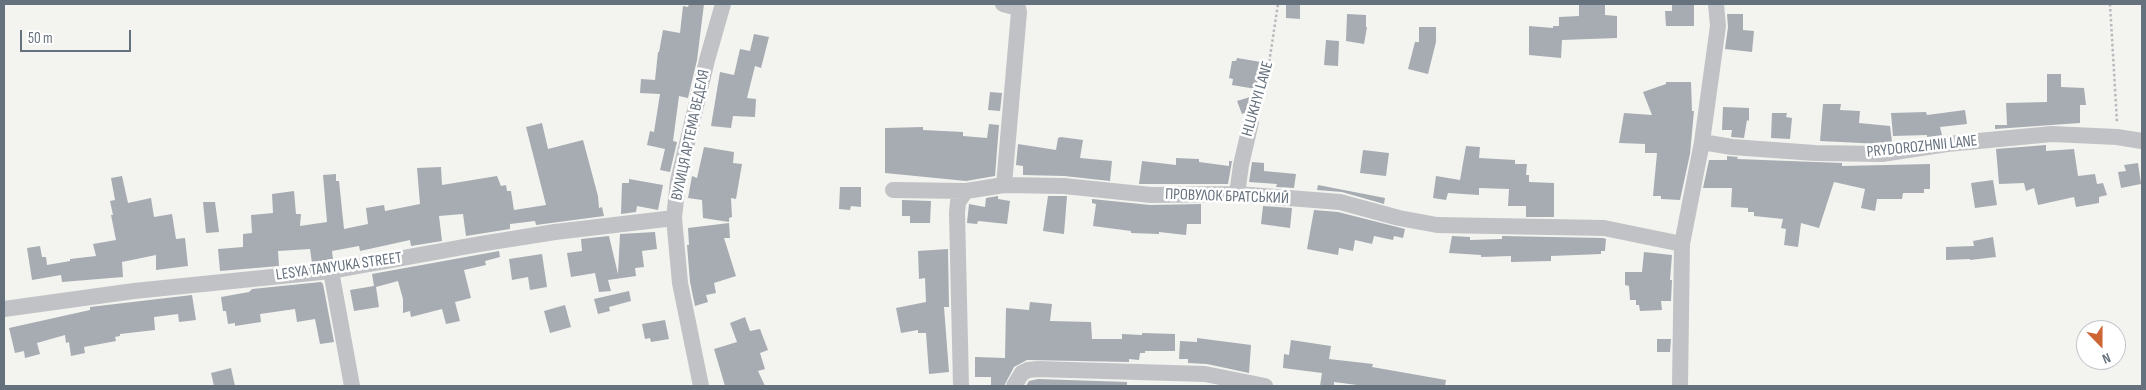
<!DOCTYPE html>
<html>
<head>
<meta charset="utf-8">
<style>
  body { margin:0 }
  #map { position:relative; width:2146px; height:390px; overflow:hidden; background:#f3f4f0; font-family:"Sofia Sans Condensed",sans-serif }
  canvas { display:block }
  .frame { position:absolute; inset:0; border:5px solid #66717e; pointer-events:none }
  .north { position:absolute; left:2076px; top:320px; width:50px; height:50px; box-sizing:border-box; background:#fff; border:1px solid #c2c6cb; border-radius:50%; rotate:158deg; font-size:14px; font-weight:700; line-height:20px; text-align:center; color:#66717e }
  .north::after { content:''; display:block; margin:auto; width:18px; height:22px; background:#ce6535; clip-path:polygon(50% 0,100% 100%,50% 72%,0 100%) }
  .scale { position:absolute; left:20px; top:30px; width:111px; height:22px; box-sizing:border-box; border:2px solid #66717e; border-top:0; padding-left:6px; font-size:15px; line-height:18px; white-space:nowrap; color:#66717e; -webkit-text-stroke:4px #fff; paint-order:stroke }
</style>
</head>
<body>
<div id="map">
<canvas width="2146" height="390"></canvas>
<div class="frame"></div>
<div class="north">N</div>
<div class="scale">50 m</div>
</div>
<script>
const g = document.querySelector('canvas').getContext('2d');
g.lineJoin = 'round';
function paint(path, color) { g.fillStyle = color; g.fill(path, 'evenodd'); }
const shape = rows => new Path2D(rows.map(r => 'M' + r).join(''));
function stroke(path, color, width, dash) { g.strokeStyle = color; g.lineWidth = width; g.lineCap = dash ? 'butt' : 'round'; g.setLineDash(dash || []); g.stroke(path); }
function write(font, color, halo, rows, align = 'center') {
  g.font = font + ' "Sofia Sans Condensed",sans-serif'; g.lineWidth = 5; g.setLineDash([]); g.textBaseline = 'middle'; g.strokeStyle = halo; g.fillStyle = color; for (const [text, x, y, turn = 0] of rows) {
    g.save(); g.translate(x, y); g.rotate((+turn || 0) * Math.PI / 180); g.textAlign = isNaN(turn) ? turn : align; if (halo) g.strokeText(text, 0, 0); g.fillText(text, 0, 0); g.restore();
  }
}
paint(shape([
  [689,4,704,4,697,60,688,98,679,96,673,141,677,142,670,172,660,170,665,149,647,145,650,131,654,132,660,94,640,93,641,79,655,80,658,52,659,52,663,30,680,33,683,6,688,7],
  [1286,4,1300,4,1300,19,1286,18],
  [1605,4,1605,15,1617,16,1617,38,1562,40,1561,58,1529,55,1529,26,1553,28,1553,26,1559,26,1559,17,1579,16,1579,5],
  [1672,4,1694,4,1694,26,1666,26,1665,11,1672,11],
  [1347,14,1366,15,1366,27,1367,27,1364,44,1346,41],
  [1727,14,1743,14,1743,30,1754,31,1752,52,1725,49,1728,27],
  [1419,27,1436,27,1436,42,1428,74,1408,69,1415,42,1419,42],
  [754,34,769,37,761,68,755,66,747,98,756,99,755,117,733,116,731,128,711,126,720,72,734,75,740,49,750,51],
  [1326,40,1339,41,1338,66,1324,65],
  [1237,58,1261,62,1256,89,1232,85,1233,79,1229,78,1232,61,1236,61],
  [2047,74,2061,74,2061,87,2084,88,2086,105,2080,105,2080,123,1995,129,1995,125,2007,125,2006,103,2047,102],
  [1666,82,1691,82,1692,111,1694,111,1690,154,1680,200,1661,199,1661,196,1653,196,1657,153,1645,153,1645,144,1619,143,1624,113,1652,115,1643,92,1666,84],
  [990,92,1002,93,1000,111,988,110],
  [1250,97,1258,99,1256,108,1242,114,1237,101],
  [1823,104,1841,104,1840,110,1860,111,1859,123,1890,126,1892,142,1881,144,1820,141],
  [1723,107,1749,108,1749,121,1747,120,1744,138,1731,137,1732,130,1722,130],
  [1965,110,1967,124,1940,127,1942,135,1927,137,1927,135,1893,136,1891,113,1926,112,1927,115],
  [1772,113,1787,113,1786,117,1792,118,1790,139,1771,138],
  [542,123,548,149,583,140,598,196,599,208,602,207,604,216,536,225,535,221,510,224,510,229,466,236,463,214,439,216,442,241,411,246,410,240,360,251,359,246,332,251,333,260,312,263,310,249,278,251,279,266,220,271,218,249,243,247,243,234,252,233,251,215,273,213,272,194,294,191,296,214,301,214,300,226,327,222,323,175,336,174,336,181,339,181,344,229,368,224,366,208,384,205,385,211,420,204,417,168,441,167,442,185,497,176,501,186,506,185,507,191,511,191,514,210,546,205,526,127],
  [989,124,999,125,995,176,966,181,885,173,885,128,923,127,923,130,963,132,963,136,987,138],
  [1061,137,1083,140,1080,158,1112,161,1110,181,1064,176,1023,175,1023,166,1016,165,1018,144,1056,150,1058,138],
  [2046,145,2046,151,2074,149,2078,176,2095,174,2097,184,2103,183,2107,195,2099,197,2099,203,2076,207,2074,197,2038,205,2034,188,2026,191,2024,183,1999,184,1996,149],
  [1466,146,1480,147,1479,158,1515,160,1515,164,1527,164,1526,175,1529,175,1529,182,1554,183,1554,217,1526,217,1526,206,1508,206,1509,189,1479,188,1479,195,1448,193,1446,200,1433,198,1436,176,1460,180],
  [704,147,734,152,733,163,742,164,736,199,731,198,732,217,729,218,729,222,703,218,702,200,688,198,692,176,697,178],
  [1363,150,1389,153,1386,176,1360,173],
  [1727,156,1738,157,1737,159,1842,163,1842,166,1930,164,1930,189,1924,189,1924,193,1903,193,1902,199,1877,199,1875,211,1861,208,1865,189,1834,182,1819,228,1801,223,1798,247,1784,245,1786,229,1781,228,1783,219,1754,216,1754,212,1748,212,1748,208,1731,207,1732,188,1703,188,1709,160,1727,160],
  [1176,158,1199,159,1199,162,1229,166,1229,161,1232,161,1228,184,1139,184,1142,161,1176,165],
  [1252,162,1264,163,1264,171,1296,174,1294,188,1276,187,1277,184,1249,182],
  [2138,163,2141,184,2121,188,2118,172,2126,171,2124,165],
  [122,176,128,203,151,198,154,217,172,214,176,239,185,238,188,266,156,270,156,255,122,262,123,277,62,282,61,275,32,280,27,248,40,246,42,257,46,257,47,265,70,261,70,259,96,256,93,244,116,240,111,215,113,215,110,201,115,200,111,178],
  [629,179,663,185,658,210,637,206,636,212,621,214,622,183,629,183],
  [1993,180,1997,205,1975,208,1971,183],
  [1318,185,1385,198,1384,204,1342,192,1317,190],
  [840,187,861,187,861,207,851,206,850,210,839,209],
  [998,196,998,199,1010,201,1007,224,978,221,977,224,967,223,969,204,985,207,986,198],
  [1048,196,1067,196,1064,234,1043,231],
  [1092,199,1150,205,1201,204,1201,224,1187,224,1186,235,1159,232,1159,234,1131,233,1131,231,1093,226,1096,204,1092,203],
  [902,200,931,201,930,223,910,223,910,216,902,216],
  [203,202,215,202,219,232,206,233],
  [1263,206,1292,208,1290,228,1261,224],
  [1314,210,1338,212,1405,229,1403,238,1394,236,1393,240,1374,236,1372,244,1355,240,1353,251,1339,248,1338,255,1307,249],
  [729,223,730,238,724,238,736,276,714,283,716,293,706,295,708,302,695,306,690,282,687,245,689,245,688,228],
  [655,232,657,249,642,251,644,267,635,268,636,276,608,280,611,291,599,292,595,273,571,277,567,253,582,251,581,239,609,236,618,274,620,234],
  [1452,236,1470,237,1470,240,1502,239,1502,236,1603,238,1606,239,1605,251,1601,251,1601,254,1551,256,1551,261,1511,262,1511,256,1481,257,1481,255,1449,253],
  [1993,237,1996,257,1970,260,1970,259,1946,260,1946,247,1974,246,1973,241],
  [948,249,949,307,944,307,949,372,929,374,926,333,918,333,918,330,901,333,896,308,926,302,925,278,919,279,918,251],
  [499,251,500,257,485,261,486,265,464,270,471,298,455,302,460,321,446,324,442,309,411,317,410,311,403,313,403,299,398,281,376,287,379,307,354,311,350,290,374,286,372,274],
  [1644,252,1672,255,1670,280,1672,280,1671,301,1661,301,1662,310,1640,311,1639,305,1636,305,1636,300,1630,300,1629,286,1625,285,1625,272,1642,272],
  [542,254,547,287,530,290,528,277,512,280,509,259],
  [321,282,323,284,334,342,320,344,315,319,297,322,295,309,260,314,261,322,235,326,235,323,228,324,226,311,223,311,221,297,249,292,252,289],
  [629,291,631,301,609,307,610,311,598,314,594,299],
  [192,295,196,320,179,322,178,314,154,317,155,330,120,334,120,336,115,337,116,341,84,347,85,353,71,356,69,342,66,343,65,335,37,343,40,354,25,358,24,351,15,353,9,328,90,310,90,307],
  [1030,302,1052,304,1050,321,1091,322,1092,339,1122,339,1122,334,1142,335,1142,333,1175,334,1175,351,1145,351,1145,353,1140,353,1139,360,1129,359,1129,362,1027,360,1014,367,1004,386,991,385,991,377,975,377,975,357,1005,358,1006,308,1029,310],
  [565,305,571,327,550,333,544,311],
  [745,317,750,331,760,329,768,350,760,353,765,369,758,371,765,386,725,386,714,349,737,342,730,323],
  [665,320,669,339,651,342,650,338,645,339,642,324],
  [1197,338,1251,345,1249,373,1207,364,1188,363,1188,359,1179,359,1180,341,1197,342],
  [1657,339,1671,339,1670,352,1657,352],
  [1291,340,1331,346,1329,359,1373,364,1372,367,1446,380,1445,386,1365,386,1334,382,1334,386,1320,386,1322,373,1283,368,1284,354,1289,355],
  [231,368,235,386,214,386,211,373],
  [1038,379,1127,382,1127,386,1026,386,1029,381]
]), '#a6acb2');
stroke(shape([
  [2110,4,2117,122],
  [1257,110,1268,70,1278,4]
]), '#b7b9bc', 2.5, [2.5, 2.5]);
stroke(shape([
  [1003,4,1018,8,1019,12,1004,185],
  [1702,142,1732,147,1815,153,1882,154,1947,144,2052,134,2117,137,2142,141],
  [893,190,966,191],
  [1237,194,1241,165,1251,122],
  [331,271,352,386],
  [4,309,134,291,331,271,480,244,555,232,674,218],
  [701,386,680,283,674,218,678,181,707,60,723,4],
  [961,386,957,213,958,202,966,191,1004,185,1064,186,1151,195,1237,194,1340,202,1399,218,1437,225,1604,228,1682,244],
  [1014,386,1022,373,1028,370,1038,369,1205,374,1265,386],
  [1680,386,1682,244,1702,142,1718,26,1716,4]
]), '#c0c2c5', 16);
write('16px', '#66717e', '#fff', [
  ["HLUKHYI LANE",1258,99,-74],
  ["ВУЛИЦЯ АРТЕМА ВЕДЕЛЯ",691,135,-78],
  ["PRYDOROZHNII LANE",1922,147,-6],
  ["ПРОВУЛОК БРАТСЬКИЙ",1227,197,2],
  ["LESYA TANYUKA STREET",339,267,-8]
]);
</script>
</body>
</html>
